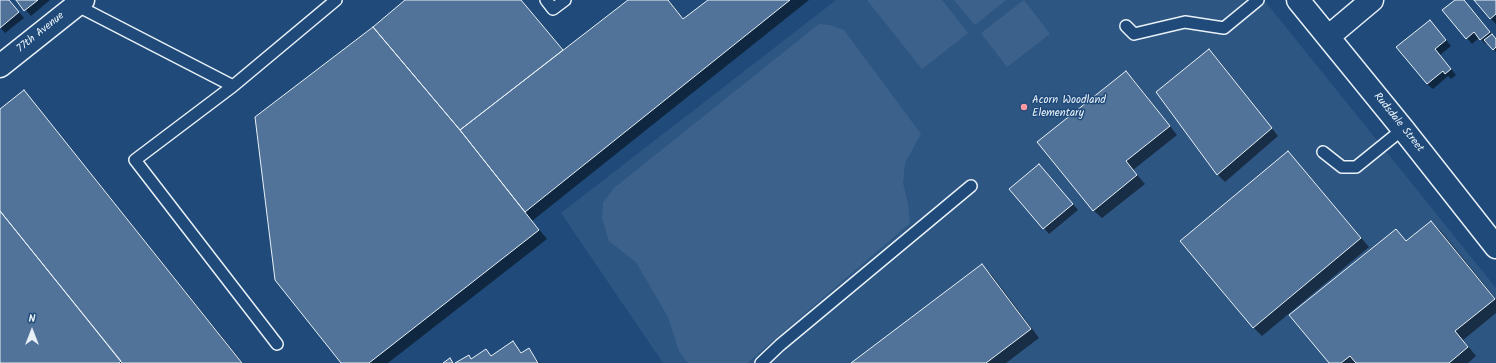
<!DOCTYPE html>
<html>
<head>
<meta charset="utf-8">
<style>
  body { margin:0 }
  #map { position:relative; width:1496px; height:363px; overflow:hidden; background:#1f4a7a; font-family:Kalam,sans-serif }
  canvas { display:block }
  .north { position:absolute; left:12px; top:311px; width:40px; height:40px; -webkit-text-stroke:3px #1f4a7a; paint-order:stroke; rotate:0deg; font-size:11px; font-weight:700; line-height:16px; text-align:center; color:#e8f1f8 }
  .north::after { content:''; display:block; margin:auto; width:14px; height:18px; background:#e8f1f8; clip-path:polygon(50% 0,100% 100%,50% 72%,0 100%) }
</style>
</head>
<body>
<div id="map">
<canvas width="1496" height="363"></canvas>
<div class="north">N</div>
</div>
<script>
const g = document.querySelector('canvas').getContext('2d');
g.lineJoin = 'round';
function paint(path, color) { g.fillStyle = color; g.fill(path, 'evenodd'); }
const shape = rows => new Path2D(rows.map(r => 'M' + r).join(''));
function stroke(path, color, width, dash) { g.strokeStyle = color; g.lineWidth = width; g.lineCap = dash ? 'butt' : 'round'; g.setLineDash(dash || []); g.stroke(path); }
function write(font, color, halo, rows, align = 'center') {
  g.font = font + ' Kalam,sans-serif'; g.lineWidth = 3; g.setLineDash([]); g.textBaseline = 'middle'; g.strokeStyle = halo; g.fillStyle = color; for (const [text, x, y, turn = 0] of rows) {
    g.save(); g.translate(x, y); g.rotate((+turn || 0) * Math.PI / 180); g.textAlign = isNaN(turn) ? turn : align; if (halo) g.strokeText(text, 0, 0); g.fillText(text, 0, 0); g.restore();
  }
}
paint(shape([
  [836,0,1264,0,1496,288,1496,363,663,363,561,213]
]), '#2e5683');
paint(shape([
  [867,0,942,0,968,33,922,69],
  [954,0,1006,0,975,25],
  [1024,0,1050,34,1007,67,981,33],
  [819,24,830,25,844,30,921,134,905,163,903,183,908,204,910,223,747,363,688,363,679,351,668,317,636,262,609,241,602,218,603,203,614,188]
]), '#3c628c');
paint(shape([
  [0,0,9,0,24,18,5,33,0,27],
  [17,0,50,0,31,16],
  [407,0,521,0,564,51,629,0,669,0,684,20,710,0,809,0,532,221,547,239,388,363,343,363,373,28],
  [1457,0,1463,0,1495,38,1496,40,1496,52,1488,43,1486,44,1479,38,1472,44,1467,38],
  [1476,0,1496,0,1496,24,1490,18],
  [1435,26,1451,46,1440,55,1456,75,1451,79,1448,76,1433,89,1427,84],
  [1208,50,1216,57,1278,136,1225,182,1217,174],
  [1126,72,1134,80,1177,135,1133,170,1145,184,1102,218,1093,210],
  [24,92,32,100,243,363,0,363,0,111],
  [1288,152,1369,247,1262,336,1253,327],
  [1039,165,1078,210,1049,234,1011,189],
  [1431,222,1440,230,1496,299,1496,313,1463,340,1476,356,1468,363,1330,363,1396,230,1407,242],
  [982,266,991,274,1039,338,1006,363,853,363],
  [513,343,522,353,528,349,540,363,457,363,468,356,472,360,486,351,492,356]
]), '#0007');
const building = shape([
  [0,0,9,0,19,12,0,28,0,0],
  [16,0,38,0,24,11,16,0],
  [405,0,521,0,563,50,460,130,373,27,405,0],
  [628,0,668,0,683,19,708,0,790,0,525,212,460,130,628,0],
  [1455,0,1464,0,1490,32,1480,40,1474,32,1466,39,1442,10,1455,0],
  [1474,0,1496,0,1496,14,1490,19,1474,0],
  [1430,20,1446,40,1435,49,1451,69,1445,74,1443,71,1427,84,1396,47,1430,20],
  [373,27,460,130,539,230,369,363,341,363,275,280,255,117,373,27],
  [1492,34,1496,39,1496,47,1493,50,1484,40,1492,34],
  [1209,49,1272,128,1217,175,1156,92,1209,49],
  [1126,71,1170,126,1126,161,1137,175,1093,211,1037,142,1126,71],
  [24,90,242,363,122,363,0,211,0,109,24,90],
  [1288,151,1361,238,1253,328,1180,241,1288,151],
  [1039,164,1073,204,1043,229,1009,189,1039,164],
  [0,211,121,361,119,363,0,363,0,211],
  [1431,221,1495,299,1455,331,1468,347,1449,363,1356,363,1350,356,1341,363,1329,363,1289,315,1396,229,1406,241,1431,221],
  [982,264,1031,329,986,363,851,363,982,264],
  [513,341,521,353,529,348,538,363,455,363,469,355,471,359,486,349,491,356,513,341],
  [450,358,453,363,443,363,450,358]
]);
paint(building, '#517399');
stroke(building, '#e8f1f8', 1);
const service = shape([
  [546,0,553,9,565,0],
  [76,5,233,86,336,0],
  [1126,26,1134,34,1185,22,1224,28,1258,0],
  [233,86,135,160,277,344],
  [1323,152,1342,167,1356,167,1403,129],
  [761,363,780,345,971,186]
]);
const minor = shape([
  [1298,0,1403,129,1496,247],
  [1328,37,1372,0],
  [0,66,83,0]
]);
stroke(service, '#e8f1f8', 14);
stroke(minor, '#e8f1f8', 25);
stroke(service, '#1f4a7a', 11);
stroke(minor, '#1f4a7a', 22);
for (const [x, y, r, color] of [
  [1024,107,4,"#ff9aa2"]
]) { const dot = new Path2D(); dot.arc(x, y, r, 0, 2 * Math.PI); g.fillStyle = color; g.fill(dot); stroke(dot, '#1f4a7a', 1.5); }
write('11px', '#e8f1f8', '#1f4a7a', [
  ["77th Avenue",41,33,-39],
  ["Rudsdale Street",1398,123,51]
]);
write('11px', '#e8f1f8', '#1f4a7a', [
  ["Acorn Woodland",1032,101],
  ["Elementary",1032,114]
], 'left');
</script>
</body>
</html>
